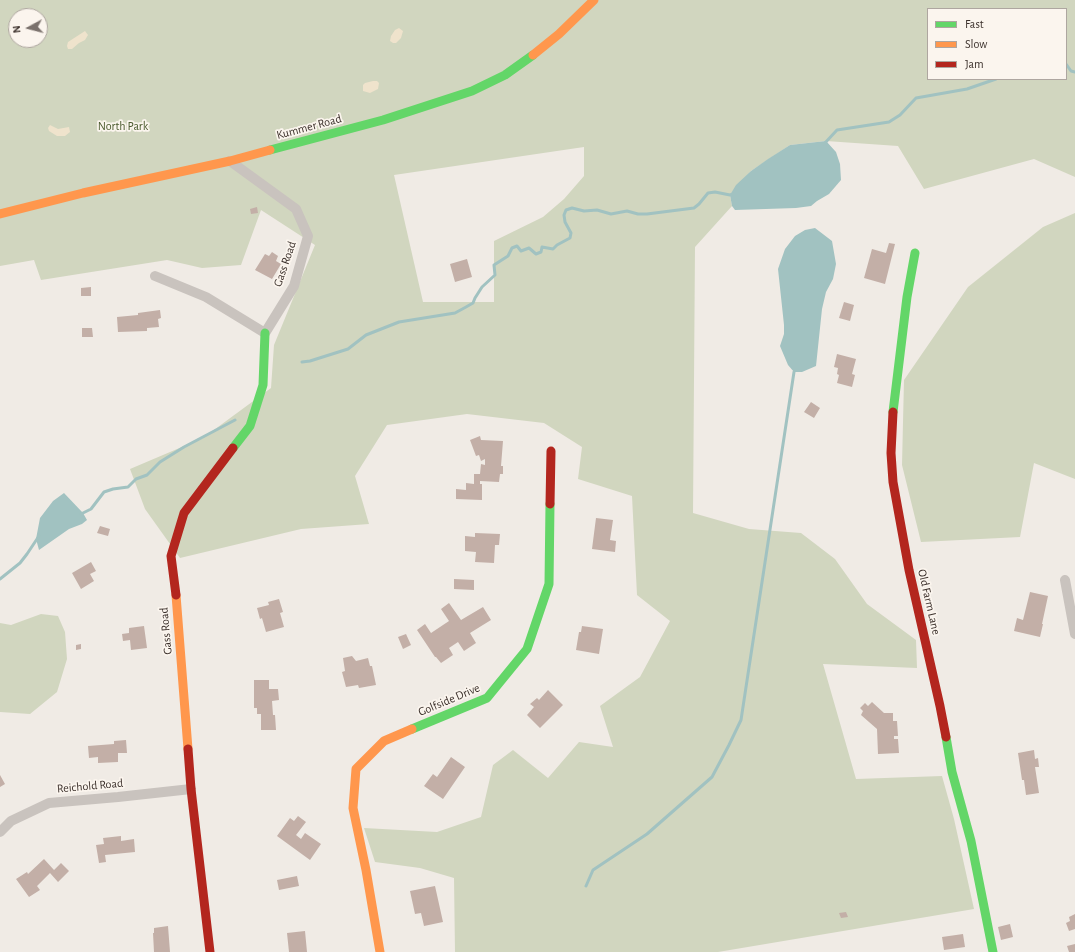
<!DOCTYPE html>
<html>
<head>
<meta charset="utf-8">
<style>
  body { margin:0 }
  #map { position:relative; width:1075px; height:952px; overflow:hidden; background:#f0ebe5; font-family:"Alegreya Sans",sans-serif }
  canvas { display:block }
  .legend { position:absolute; left:927px; top:8px; width:140px; height:72px; box-sizing:border-box; background:#fbf5ee; border:1px solid #aea6a0; margin:0; padding:5px 7px; list-style:none; font-size:12px; color:#3b302b }
  .legend li { display:flex; align-items:center; gap:8px; height:20px }
  .legend b { width:20px; border:1px solid #aea6a0 }
  .north { position:absolute; left:8px; top:8px; width:40px; height:40px; box-sizing:border-box; background:#fbf5ee; border:1px solid #aea6a0; border-radius:50%; rotate:263deg; font-size:11px; font-weight:700; line-height:16px; text-align:center; color:#3b302b }
  .north::after { content:''; display:block; margin:auto; width:14px; height:18px; background:#7a716c; clip-path:polygon(50% 0,100% 100%,50% 72%,0 100%) }
</style>
</head>
<body>
<div id="map">
<canvas width="1075" height="952"></canvas>
<ul class="legend">
<li><b style="height:5px;background:#63d668"></b>Fast</li>
<li><b style="height:5px;background:#ff974d"></b>Slow</li>
<li><b style="height:5px;background:#b3261e"></b>Jam</li>
</ul>
<div class="north">N</div>
</div>
<script>
const g = document.querySelector('canvas').getContext('2d');
g.lineJoin = 'round';
function paint(path, color) { g.fillStyle = color; g.fill(path, 'evenodd'); }
const shape = rows => new Path2D(rows.map(r => 'M' + r).join(''));
function stroke(path, color, width, dash) { g.strokeStyle = color; g.lineWidth = width; g.lineCap = dash ? 'butt' : 'round'; g.setLineDash(dash || []); g.stroke(path); }
function write(font, color, halo, rows, align = 'center') {
  g.font = font + ' "Alegreya Sans",sans-serif'; g.lineWidth = 3.5; g.setLineDash([]); g.textBaseline = 'middle'; g.strokeStyle = halo; g.fillStyle = color; for (const [text, x, y, turn = 0] of rows) {
    g.save(); g.translate(x, y); g.rotate((+turn || 0) * Math.PI / 180); g.textAlign = isNaN(turn) ? turn : align; if (halo) g.strokeText(text, 0, 0); g.fillText(text, 0, 0); g.restore();
  }
}
paint(shape([
  [0,0,1075,0,1075,177,1034,159,924,189,898,146,826,141,790,145,751,171,730,195,732,206,695,247,693,513,749,529,801,533,835,559,867,604,916,640,917,668,823,664,856,779,942,776,954,819,974,909,718,952,455,952,454,878,420,868,375,862,364,828,437,832,481,817,493,765,513,750,548,778,579,742,613,747,600,706,640,677,670,621,637,595,632,496,578,479,582,447,544,423,467,414,387,425,355,476,369,524,301,529,180,558,145,509,130,469,203,438,271,388,274,345,315,245,261,210,241,265,202,268,167,260,41,280,34,260,0,266],
  [928,9,1066,9,1066,79,928,79],
  [16,16,40,16,40,40,16,40],
  [584,147,584,176,564,199,543,217,494,241,494,302,423,302,394,175],
  [1075,213,1075,479,1034,463,1020,537,921,542,902,465,904,380,968,287,1043,227],
  [41,614,58,616,65,632,67,659,57,692,30,714,0,712,0,623,11,625]
]), '#d1d6bf');
paint(shape([
  [399,28,403,31,401,38,396,43,393,43,390,41,391,36,395,30],
  [85,31,88,35,85,40,79,43,72,49,68,49,67,46,68,42],
  [373,81,377,81,379,83,378,89,370,93,363,91,363,85,365,83],
  [50,125,58,129,69,127,70,132,65,136,57,136,49,131,48,128]
]), '#efe3cc');
paint(shape([
  [826,141,836,152,840,164,841,180,829,194,817,201,811,206,796,208,735,210,732,206,730,195,736,185,751,171,768,159,790,145],
  [815,228,832,241,836,264,833,279,826,292,822,309,816,366,802,372,794,372,788,365,780,346,784,334,784,325,778,269,785,249,795,236,805,230],
  [64,493,83,513,87,520,82,524,69,529,39,550,36,539,40,518,53,501]
]), '#a1c2c1');
stroke(shape([
  [1066,64,1071,71,1075,72],
  [824,144,837,130,889,122,900,115,916,98,967,89,996,79],
  [302,362,310,361,348,349,366,335,399,322,455,313,466,307,473,303,475,298,482,287,495,275,494,265,508,256,512,248,517,246,521,251,529,248,536,254,541,252,542,247,553,249,557,245,570,238,571,233,565,222,564,215,566,210,572,208,584,211,597,210,611,214,627,211,638,214,647,214,694,208,699,204,708,193,715,192,730,195,733,194],
  [81,514,91,509,104,492,113,489,128,487,136,479,147,475,160,462,184,447,235,420],
  [0,579,20,563,27,554,39,536],
  [586,886,593,870,647,834,712,777,729,745,741,720,794,372]
]), '#a1c2c1', 3);
paint(shape([
  [257,207,258,213,251,214,250,209],
  [889,243,895,244,885,284,864,278,872,249,886,253],
  [272,252,278,256,276,261,281,264,272,279,255,270,265,254,269,256],
  [467,259,472,277,455,282,450,264],
  [91,287,91,296,81,296,81,288],
  [844,302,854,305,850,321,839,318],
  [160,310,161,318,158,319,159,327,147,328,147,331,118,332,117,317,138,315,138,313],
  [82,328,92,328,93,337,82,337],
  [837,354,856,359,852,374,855,375,852,387,837,383,839,375,837,374,838,368,834,367],
  [811,402,820,408,814,418,804,412],
  [480,436,481,440,503,441,501,466,503,466,503,474,500,474,499,482,480,481,480,484,482,484,482,500,456,499,456,489,466,490,466,483,474,484,474,474,480,474,481,464,485,465,485,459,481,461,479,455,476,456,470,440],
  [596,518,613,520,610,540,616,541,615,552,592,549],
  [100,526,110,529,108,536,97,533],
  [475,533,500,534,499,545,495,545,494,563,475,562,476,552,465,551,465,536,475,537],
  [91,562,96,571,90,574,94,581,81,589,72,573],
  [454,579,474,580,474,590,454,589],
  [1030,592,1048,596,1042,624,1043,624,1040,637,1014,631,1017,618,1023,620],
  [279,599,283,612,280,613,284,627,266,632,262,618,260,619,257,608,269,605,268,602],
  [449,603,461,620,483,607,491,620,470,633,476,643,464,651,458,642,449,648,453,655,441,663,436,657,435,657,417,630,425,624,431,633,449,621,441,609],
  [144,626,147,648,131,650,130,640,123,641,122,634,129,633,129,628],
  [582,626,603,629,599,654,576,650,579,632,581,632],
  [406,634,411,645,403,649,398,637],
  [81,644,81,649,76,650,76,645],
  [352,656,356,661,368,658,370,666,372,666,376,685,359,688,358,685,346,687,342,672,345,671,343,658],
  [254,680,269,680,269,689,278,689,279,700,272,701,273,715,275,715,276,730,261,730,261,714,257,714,257,708,254,708],
  [548,690,563,705,540,728,527,715,534,707,530,704,537,698,539,700],
  [872,702,884,713,893,713,893,721,897,721,898,736,894,736,894,739,898,739,899,753,878,754,877,729,861,715,863,711,860,708,865,703,868,706],
  [126,740,127,753,118,753,118,762,98,763,98,757,89,758,88,746,114,744,114,741],
  [1034,750,1035,759,1038,758,1039,767,1035,767,1039,793,1026,795,1024,780,1022,780,1018,753],
  [451,757,465,767,443,799,424,786,433,774,437,777],
  [0,775,5,784,0,787],
  [298,816,306,822,296,835,301,839,305,833,321,844,310,860,277,836,290,818,294,821],
  [121,836,121,841,134,839,135,852,105,855,106,862,99,863,96,845,104,844,103,838],
  [44,859,54,870,61,863,69,871,58,882,50,873,37,886,40,890,29,897,16,879,27,872,28,874],
  [297,876,299,886,279,890,277,880],
  [435,886,443,922,424,926,421,913,415,914,410,891],
  [846,912,848,917,841,918,839,913],
  [1075,914,1075,929,1069,931,1066,923,1070,921,1069,917],
  [1010,924,1013,937,1001,940,998,927],
  [168,926,170,952,154,952,153,933,154,933,154,928],
  [305,931,307,952,289,952,287,933],
  [963,934,965,947,944,950,942,937],
  [1075,944,1075,952,1069,952,1067,946]
]), '#c3afa7');
stroke(shape([
  [155,276,206,297,265,333,294,286,308,236,296,209,230,161],
  [1065,580,1075,634],
  [0,832,11,821,49,803,118,797,191,789]
]), '#c9c3be', 10);
stroke(shape([
  [270,150,383,120,472,91,505,75,533,55],
  [893,412,907,297,915,253],
  [233,448,250,426,263,385,265,333],
  [412,729,487,698,527,649,549,584,550,504],
  [946,737,952,772,971,841,993,952]
]), '#63d668', 9);
stroke(shape([
  [533,55,559,34,594,0],
  [0,214,83,193,230,161,270,150],
  [176,595,188,749],
  [380,952,366,870,353,808,356,769,384,741,412,729]
]), '#ff974d', 9);
stroke(shape([
  [893,412,891,453,893,482,909,570,940,706,946,737],
  [550,504,551,451],
  [176,595,171,556,184,513,233,448],
  [188,749,191,789,210,952]
]), '#b3261e', 9);
write('12px', '#4a5a2e', '#fbf5ee', [
  ["North Park",123,126]
]);
write('12px', '#3b302b', '#fbf5ee', [
  ["Kummer Road",309,127,-15],
  ["Gass Road",285,264,-71],
  ["Old Farm Lane",929,602,77],
  ["Gass Road",166,631,-95],
  ["Golfside Drive",449,700,-23],
  ["Reichold Road",90,786,-5]
]);
</script>
</body>
</html>
